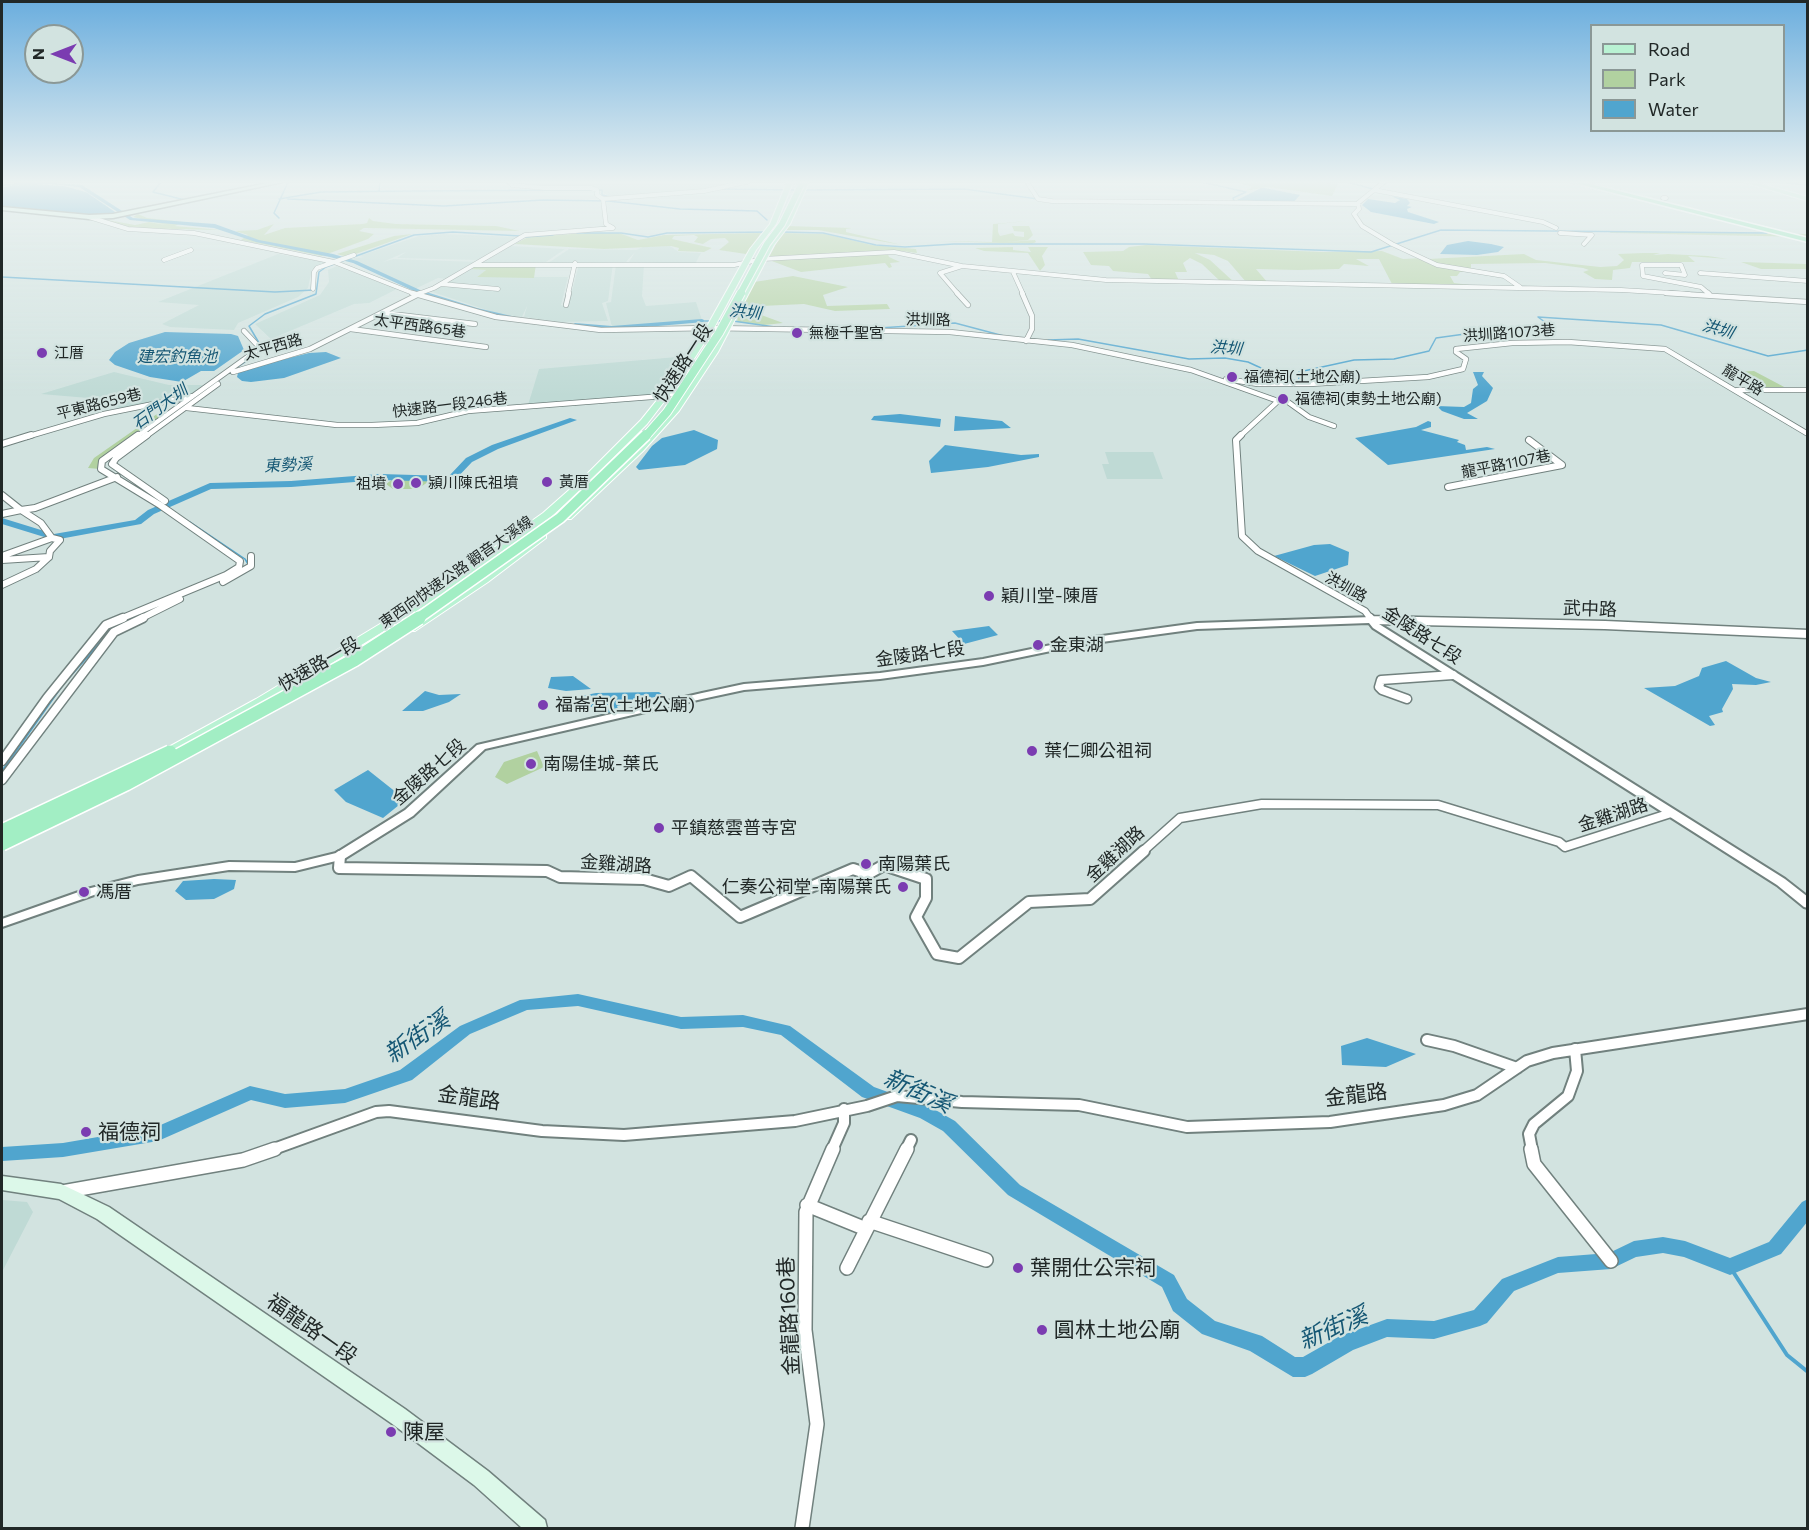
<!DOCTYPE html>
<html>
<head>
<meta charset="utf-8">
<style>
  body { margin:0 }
  #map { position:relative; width:1809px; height:1530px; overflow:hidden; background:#d2e3e0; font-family:Commissioner,sans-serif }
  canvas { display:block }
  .frame { position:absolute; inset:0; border:3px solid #212827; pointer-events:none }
  .legend { position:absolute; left:1590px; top:24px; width:195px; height:108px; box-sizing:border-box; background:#d2e3e0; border:2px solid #8b9896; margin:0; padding:8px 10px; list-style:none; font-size:18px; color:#212827 }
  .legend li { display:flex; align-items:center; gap:12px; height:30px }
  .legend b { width:30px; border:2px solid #8b9896 }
  .north { position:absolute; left:24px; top:24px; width:60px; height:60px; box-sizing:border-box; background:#d2e3e0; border:2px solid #8b9896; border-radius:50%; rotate:270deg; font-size:16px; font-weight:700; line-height:24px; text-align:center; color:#212827 }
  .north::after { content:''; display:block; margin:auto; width:21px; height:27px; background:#7b3cb1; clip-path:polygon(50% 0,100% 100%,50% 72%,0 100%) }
</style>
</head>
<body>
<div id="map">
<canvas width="1809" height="1530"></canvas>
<div class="frame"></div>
<ul class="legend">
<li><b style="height:8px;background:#b9f2d3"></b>Road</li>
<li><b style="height:16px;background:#b1d1a0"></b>Park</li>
<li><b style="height:16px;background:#50a5ce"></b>Water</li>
</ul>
<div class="north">N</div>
</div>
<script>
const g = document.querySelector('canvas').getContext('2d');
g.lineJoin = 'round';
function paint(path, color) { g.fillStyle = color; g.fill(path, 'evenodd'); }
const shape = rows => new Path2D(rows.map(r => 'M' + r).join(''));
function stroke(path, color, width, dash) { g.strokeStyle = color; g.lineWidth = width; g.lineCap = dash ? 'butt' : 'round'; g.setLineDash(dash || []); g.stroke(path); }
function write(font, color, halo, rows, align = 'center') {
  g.font = font + ' Commissioner,"Noto Sans TC",sans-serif'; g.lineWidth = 4.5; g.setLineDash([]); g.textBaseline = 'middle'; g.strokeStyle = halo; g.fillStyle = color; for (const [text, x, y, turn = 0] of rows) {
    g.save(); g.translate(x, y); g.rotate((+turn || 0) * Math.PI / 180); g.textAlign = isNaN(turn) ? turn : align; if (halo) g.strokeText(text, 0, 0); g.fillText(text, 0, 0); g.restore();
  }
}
paint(shape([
  [512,182,735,182,697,190,610,197,598,189,552,188,512,184],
  [444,234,517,237,479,260,397,258,406,252,383,262,393,259,479,262,447,279,438,278,415,289,349,259,364,257,359,256,419,236],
  [510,246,565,249,546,262,483,263],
  [670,246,679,252,701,253,695,264,629,262,635,252,626,262,548,263,569,249,636,250,643,247],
  [278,254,325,262,312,269,308,288,298,297,238,323,234,330,170,327,162,324,199,305,158,302],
  [579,264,613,264,608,301,602,303,608,321,560,322,524,317,527,306,522,317,499,314,429,291,471,269,486,270,477,277,568,277,561,305,568,307],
  [616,264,644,265,642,296,646,306,696,302,702,320,612,327,606,303,611,302],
  [337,266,397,289,369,303,354,304,271,339,255,324,320,295,329,282,328,270],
  [696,348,664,395,528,405,539,369,677,357],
  [114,372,169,385,203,385,192,394,120,408,115,407,124,401,41,394],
  [1105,452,1153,452,1163,479,1107,479,1102,464,1109,464],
  [2,1200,27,1202,33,1212,2,1272]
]), '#bfdad5');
paint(shape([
  [1237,182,1314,182,1338,184,1332,196,1267,187,1246,191,1252,187],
  [138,214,147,218,183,222,175,226,221,230,128,228,102,219,135,225,149,222,166,225,133,217],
  [369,218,373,221,396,224,496,226,520,231,364,228,359,231,374,234,368,239,322,256,241,240,248,235,235,231,257,230,274,224,264,235,285,228,362,224,367,223],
  [1028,221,998,224,998,232,1000,236,1013,233,1015,236,1024,237,1024,232,1014,231,1012,226,1029,226,1033,235,1028,240,1006,242,1035,240,1036,242,1032,244,936,241,992,242,993,224],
  [787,226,852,228,846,229,846,232,902,245,818,230,785,230],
  [1607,231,1807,234,1808,237,1611,233],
  [586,233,619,233,638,240,664,235,761,233,746,254,719,250,729,242,725,238,711,239,703,244,694,242,698,237,694,235,674,236,672,239,712,248,704,252,678,251,679,248,671,246,604,249,515,244,528,237],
  [782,233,825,234,872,245,916,249,917,253,902,251,769,257],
  [412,234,347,257,337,254,394,236],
  [1146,245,1324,252,1382,251,1403,259,1421,258,1432,265,1453,270,1477,272,1460,272,1457,276,1450,276,1454,283,1470,285,1392,284,1379,259,1356,259,1369,266,1344,264,1339,269,1298,270,1256,269,1268,283,1246,282,1228,261,1214,255,1195,253,1210,260,1235,283,1222,283,1202,264,1190,258,1183,263,1187,272,1175,272,1179,281,1152,280,1148,274,1113,271,1109,266,1091,265,1083,252,1123,251,1129,247],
  [1013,247,1013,250,1031,252,1028,247,1048,247,1042,256,1045,265,1040,271,1028,253,984,251,975,248],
  [1643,253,1660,253,1653,255,1668,254,1708,256,1728,259,1688,256,1695,262,1632,262,1630,268,1613,270,1612,280,1595,279,1583,272,1589,270,1583,268,1545,263,1471,264,1471,269,1460,268,1442,266,1428,259,1524,254,1536,260,1600,267,1617,266,1624,260,1618,254],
  [888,254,889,257,900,262,890,263,892,267,889,268,885,263,801,272,769,260],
  [1741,262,1807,264,1807,269,1761,269],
  [536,264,534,278,477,277,486,270,469,269,476,265],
  [793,276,848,287,823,295,827,306,887,304,890,309,835,311,804,304,761,306,756,313,783,323,764,325,737,322,738,316,748,314,749,309,742,307,754,282],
  [1754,371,1788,389,1762,389,1733,372],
  [157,414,166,414,103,459,100,469,88,468,94,458],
  [393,479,432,479,418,489,393,489,386,484],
  [537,751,544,767,507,784,495,777,504,762]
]), '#b1d1a0');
paint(shape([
  [30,184,64,186,86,192,118,214,93,215,2,206,2,187],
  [1261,188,1265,188,1300,195,1293,203,1237,200],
  [1391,196,1407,199,1410,203,1407,206,1412,207,1407,209,1408,212,1439,222,1434,224,1371,212,1362,205,1368,199,1395,203,1400,200],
  [1468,241,1491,244,1504,247,1498,252,1477,255,1440,254,1447,245],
  [165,332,231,334,238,336,244,350,214,371,201,371,182,382,150,377,115,365,109,360,115,352,129,343],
  [326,352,341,358,284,378,251,382,242,381,237,377,238,373,249,368,309,353],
  [1473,372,1484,372,1482,376,1493,388,1487,401,1467,413,1478,419,1464,419,1442,411,1437,406,1464,407,1471,403,1473,389,1478,385],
  [900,414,941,419,940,427,871,420,874,416],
  [955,416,1002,421,1011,428,954,431],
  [1428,421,1431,422,1431,427,1421,430,1459,440,1457,442,1465,445,1466,450,1487,447,1495,449,1388,465,1355,438,1416,427],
  [694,430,718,440,717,449,685,465,639,470,636,467,652,446,662,438],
  [945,445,1021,455,1039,454,1039,457,988,467,931,473,929,461],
  [1330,544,1349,552,1348,565,1315,576,1274,556,1314,545],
  [989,626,998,635,964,644,952,631],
  [1726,661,1756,678,1771,682,1756,685,1732,684,1733,689,1722,709,1723,712,1709,716,1715,725,1710,726,1644,688,1675,686,1699,676,1702,668],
  [573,676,591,689,566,691,548,688,551,677],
  [425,691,439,695,461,694,449,702,423,711,402,711],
  [659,692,663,695,617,706,619,712,601,715,595,708,576,702,581,696,596,693],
  [368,770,397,793,399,805,383,818,346,802,334,790],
  [214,879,236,880,234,889,214,899,186,900,175,891,183,881],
  [1367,1038,1416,1054,1386,1067,1342,1065,1341,1046]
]), '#50a5ce');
stroke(shape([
  [161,182,153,192,185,200],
  [1202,182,1246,192,1233,198,1235,203],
  [1347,182,1373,189],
  [1777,182,1808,185],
  [721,189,796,190],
  [805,190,964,189,1038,199],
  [379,191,380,182],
  [279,199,321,192,413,191,602,190,602,195,611,197],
  [288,199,444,206,543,200,608,201,680,209,757,211,767,220],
  [279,218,274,213,288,182],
  [1547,222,1558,228],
  [783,232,823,233,876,245,905,247,954,244,1144,244,1371,252,1441,230,1767,233],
  [577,233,621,233,648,237,667,233,774,232],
  [526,237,553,235],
  [2,277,275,292,314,290],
  [702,321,721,321],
  [733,321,775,327],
  [864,329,955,323,1004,336],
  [1048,340,1078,339,1189,359,1225,358,1248,362,1287,380,1299,380,1299,372,1354,360,1394,359,1429,351,1436,338,1501,329,1540,330,1549,325,1538,317,1661,325,1768,356,1808,350],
  [262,348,249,326,265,314,316,294,319,272,326,267,414,235,453,232,520,236],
  [233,370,251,358],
  [146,433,190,402],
  [190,522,245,559,248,564],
  [131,619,151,609]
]), '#50a5ce', 1.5);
stroke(shape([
  [113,628,134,618],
  [2,771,64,683,105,637]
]), '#50a5ce', 2);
stroke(shape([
  [1730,1267,1787,1355,1808,1372]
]), '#50a5ce', 4);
paint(shape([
  [38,182,82,185,133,218,215,224,259,240,333,254,357,261,420,290,477,308,516,317,513,319,474,311,416,292,353,263,330,257,256,242,214,228,130,220,79,187,51,184,2,186,2,184,38,182],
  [702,319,704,320,704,322,612,330,575,327,572,325,575,323,612,326,702,319],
  [570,418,577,420,498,449,472,462,454,481,451,482,380,480,291,487,211,489,154,514,141,524,54,540,2,524,2,518,54,534,135,520,148,510,210,483,291,481,380,474,449,476,466,458,492,445,570,418],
  [578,994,681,1017,743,1015,790,1026,874,1087,932,1108,955,1121,1020,1185,1174,1275,1187,1299,1215,1321,1262,1336,1295,1357,1303,1357,1340,1336,1387,1319,1434,1321,1474,1310,1502,1279,1558,1257,1609,1253,1634,1241,1663,1237,1685,1241,1730,1258,1769,1242,1802,1202,1808,1199,1808,1221,1781,1254,1730,1275,1684,1257,1663,1253,1636,1257,1611,1269,1558,1273,1514,1291,1487,1323,1480,1326,1434,1339,1387,1337,1353,1350,1312,1374,1305,1377,1293,1377,1250,1351,1202,1334,1173,1311,1162,1287,1008,1195,943,1131,920,1118,862,1097,781,1035,743,1027,681,1029,578,1006,527,1010,470,1034,412,1080,345,1103,285,1108,251,1100,158,1141,63,1157,2,1161,2,1147,63,1143,156,1127,250,1086,285,1094,345,1089,400,1070,460,1026,520,1000,578,994]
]), '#50a5ce');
const minorFar5 = shape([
  [509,182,512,185,545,188,591,188,597,190,597,195,603,199,704,191,747,182],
  [1027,182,1038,199,1052,201,1358,204],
  [1384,182,1358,203,1359,209,1354,214,1362,226,1392,244,1437,265,1504,276,1520,287],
  [1374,190,1543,222,1556,228],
  [1663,198,1666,198],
  [89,217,128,229,194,233,334,262,415,294],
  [1560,233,1592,235,1584,244],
  [164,260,191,250],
  [475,265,734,265,763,259,894,252,962,266,1106,280,1621,290,1689,294],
  [1013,272,1023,294],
  [1665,273,1685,275,1681,265,1642,265,1643,276,1701,287,1709,294],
  [1700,273,1808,281],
  [441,284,498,289],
  [313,289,314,272,317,268,354,255],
  [418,294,434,288,525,235,613,228,606,224,603,199],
  [568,294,575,263],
  [958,294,940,273,962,266]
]);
const minorFar4 = shape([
  [412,293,496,317,601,330,710,328,950,332,1072,345,1191,370,1278,401,1239,437],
  [957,293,968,305],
  [1022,293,1032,316,1032,329,1026,341],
  [1666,293,1808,302],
  [1708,293,1710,295],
  [418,294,421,293],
  [566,305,569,293],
  [383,313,475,324],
  [351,329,486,347],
  [233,372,310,349,417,295],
  [1226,379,1258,384,1309,384,1428,377,1463,369,1466,359,1456,352,1456,349,1512,343,1568,342,1665,349,1808,434],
  [1737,390,1808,390],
  [1278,401,1288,402,1309,417,1334,426],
  [187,408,337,425,372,425,417,423,468,411,664,396,685,390],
  [26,437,104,414,193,396],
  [136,437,260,348,244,331],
  [145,437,218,384]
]);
const minorFar3 = shape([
  [147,435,116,458,112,464,165,501],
  [1241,435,1236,440,1242,536,1258,551,1365,611,1371,619],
  [2,444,31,435],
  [1448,487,1562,465,1529,440],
  [2,495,21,510,35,508,117,477],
  [2,514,21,510,41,523,52,538],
  [2,556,52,538,60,540,50,551,49,557,36,569,2,585],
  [2,560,49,557],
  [223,582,251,566,251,556],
  [120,619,226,575,239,567,240,561,160,505,101,469,102,461,138,435],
  [140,619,180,599]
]);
const minorFar2 = shape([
  [1370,618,1372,620,1605,625,1808,634],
  [1407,699,1382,690,1379,687,1381,680,1453,675],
  [2,761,47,698,106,625,123,618],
  [2,780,114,632,143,618],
  [1142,852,1180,818,1262,804,1438,805,1559,842,1565,847,1671,813]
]);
const minorFar1 = shape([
  [340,856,339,868,547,871,560,877,644,879,669,886,691,876,740,917,853,869,868,874,884,865,926,879,926,898,916,917,937,954,959,958,1029,902,1090,899,1144,851],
  [1427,1040,1454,1046,1517,1068],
  [271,1150,376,1112,389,1111,542,1131,624,1135,795,1121,867,1106,897,1096,962,1102,1079,1105,1187,1127,1330,1122,1444,1105,1477,1095,1527,1061,1553,1053,1808,1014],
  [832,1150,844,1123,844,1109],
  [906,1150,911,1140],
  [1532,1150,1529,1134,1534,1124,1568,1096,1577,1071,1575,1049]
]);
const minor = shape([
  [1531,1149,1534,1164,1611,1261],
  [62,1192,243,1160,275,1149],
  [807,1205,866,1229],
  [869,1221,986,1260],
  [847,1268,907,1149],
  [802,1528,817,1424,805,1330,806,1212,833,1149]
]);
const tertiary = shape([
  [1372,617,1375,618,1379,624,1785,879,1808,897,1808,908,1804,907,1777,885,1373,628,1369,623,1197,629,1080,645,983,665,880,679,744,690,702,699,485,749,413,816,344,859,295,871,229,870,138,884,94,895,2,927,2,919,87,889,138,876,229,862,295,863,336,853,405,810,477,745,702,693,744,684,880,673,983,659,1080,639,1197,623,1372,617]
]);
const secondary = shape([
  [273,182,283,182,113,218,89,219,2,210,2,207,89,215,113,214,273,182],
  [2,1176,61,1184,109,1207,405,1409,488,1471,545,1520,547,1528,522,1528,474,1485,391,1423,97,1219,59,1199,2,1190,2,1176]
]);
const primary = shape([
  [787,182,793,182,776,224,756,250,714,328,677,385,647,424,592,479,551,517,431,602,264,705,166,760,156,760,154,757,156,754,256,699,423,598,543,513,586,475,641,420,670,384,706,328,750,249,770,224,787,182],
  [803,182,809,182,790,224,774,245,718,352,679,411,643,451,571,519,563,519,563,515,637,447,673,407,710,352,768,245,784,224,803,182],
  [1744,182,1753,182,1808,197,1808,201,1744,182],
  [542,533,546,534,546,538,488,582,415,631,407,631,405,629,407,627,542,533]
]);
const motorway = shape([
  [795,182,801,182,797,186,795,182],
  [1571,182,1582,182,1808,238,1808,242,1571,182]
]);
stroke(minorFar5, '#71817e', 5);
stroke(minorFar4, '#71817e', 6);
stroke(minorFar3, '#71817e', 8);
stroke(minorFar2, '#71817e', 11);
stroke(minorFar1, '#71817e', 14);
stroke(minor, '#71817e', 16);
stroke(tertiary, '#71817e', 4);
stroke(secondary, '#71817e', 3);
stroke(primary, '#fff', 2);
stroke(motorway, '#fff', 3);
stroke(minorFar5, '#fff', 4);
stroke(minorFar4, '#fff', 4.5);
stroke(minorFar3, '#fff', 6);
stroke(minorFar2, '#fff', 8);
stroke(minorFar1, '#fff', 10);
stroke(minor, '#fff', 13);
paint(tertiary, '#fff');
paint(secondary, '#dcf8e9');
paint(primary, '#b9f2d3');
paint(motorway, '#8be9b6');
const trunkBridgeFar3 = shape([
  [740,294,767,244,782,224,801,185]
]);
const trunkBridgeFar2 = shape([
  [645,437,667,412,719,333,741,293]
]);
const trunkBridgeFar1 = shape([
  [417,619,560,518,646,435]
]);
const trunkBridge = shape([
  [2,831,170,752],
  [2,844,126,784,354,660,419,618]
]);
stroke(trunkBridgeFar3, '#fff', 8, []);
stroke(trunkBridgeFar2, '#fff', 10, []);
stroke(trunkBridgeFar1, '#fff', 13, []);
stroke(trunkBridge, '#fff', 16, []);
stroke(trunkBridgeFar3, '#a2eec4', 6);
stroke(trunkBridgeFar2, '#a2eec4', 8);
stroke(trunkBridgeFar1, '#a2eec4', 10);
stroke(trunkBridge, '#a2eec4', 13);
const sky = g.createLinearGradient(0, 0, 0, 396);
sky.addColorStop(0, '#6baede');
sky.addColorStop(0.46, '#ebf2f1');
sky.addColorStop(1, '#ebf2f100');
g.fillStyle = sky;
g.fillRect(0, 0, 1809, 396);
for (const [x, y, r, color] of [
  [797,333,6,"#7b3cb1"],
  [42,353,6,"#7b3cb1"],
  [1232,377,6,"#7b3cb1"],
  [1283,399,6,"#7b3cb1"],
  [547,482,6,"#7b3cb1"],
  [416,483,6,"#7b3cb1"],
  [398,484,6,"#7b3cb1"],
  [989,596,6,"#7b3cb1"],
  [1038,645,6,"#7b3cb1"],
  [543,705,6,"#7b3cb1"],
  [1032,751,6,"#7b3cb1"],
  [531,764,6,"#7b3cb1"],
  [659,828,6,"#7b3cb1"],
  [866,864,6,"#7b3cb1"],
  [903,887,6,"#7b3cb1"],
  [84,892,6,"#7b3cb1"],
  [86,1132,6,"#7b3cb1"],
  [1018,1268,6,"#7b3cb1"],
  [1042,1330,6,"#7b3cb1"],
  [391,1432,6,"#7b3cb1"]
]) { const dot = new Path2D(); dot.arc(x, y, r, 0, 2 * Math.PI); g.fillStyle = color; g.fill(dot); stroke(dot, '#d2e3e0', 2); }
write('15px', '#212827', '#d2e3e0', [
  ["洪圳路",928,320,1],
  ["太平西路65巷",420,326,8],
  ["洪圳路1073巷",1509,333,-4],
  ["太平西路",273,347,-16],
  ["龍平路",1743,380,31],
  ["平東路659巷",99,404,-14],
  ["快速路一段246巷",450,405,-7],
  ["龍平路1107巷",1506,464,-11],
  ["東西向快速公路 觀音大溪線",456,572,-35],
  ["洪圳路",1346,587,29]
]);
write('15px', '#212827', '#d2e3e0', [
  ["無極千聖宮",809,333],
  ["江厝",54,353],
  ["福德祠(土地公廟)",1244,377],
  ["福德祠(東勢土地公廟)",1295,399],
  ["黃厝",559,482],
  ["潁川陳氏祖墳",428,483],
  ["祖墳",386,484,"right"]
], 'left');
write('italic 16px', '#155774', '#d2e3e0', [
  ["洪圳",745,312,6],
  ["洪圳",1718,329,16],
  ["洪圳",1226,348,5],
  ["建宏釣魚池",177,357],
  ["石門大圳",160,407,-36],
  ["東勢溪",288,465,-3]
]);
write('18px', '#212827', '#d2e3e0', [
  ["快速路一段",683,363,-57],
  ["武中路",1590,609,2],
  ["金陵路七段",1422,635,33],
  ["金陵路七段",920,654,-8],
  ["快速路一段",319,664,-30],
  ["金陵路七段",429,772,-41],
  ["金雞湖路",1613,815,-18],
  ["金雞湖路",1115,854,-43],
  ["金雞湖路",616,864,4]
]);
write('18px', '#212827', '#d2e3e0', [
  ["穎川堂-陳厝",1001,596],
  ["金東湖",1050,645],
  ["福崙宮(土地公廟)",555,705],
  ["葉仁卿公祖祠",1044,751],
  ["南陽佳城-葉氏",543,764],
  ["平鎮慈雲普寺宮",671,828],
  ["南陽葉氏",878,864],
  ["仁奏公祠堂-南陽葉氏",891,887,"right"],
  ["馮厝",96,892]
], 'left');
write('21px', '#212827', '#d2e3e0', [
  ["金龍路",1356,1095,-7],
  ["金龍路",469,1098,8],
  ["金龍路160巷",789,1316,-93],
  ["福龍路一段",312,1329,35]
]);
write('21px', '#212827', '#d2e3e0', [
  ["福德祠",98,1132],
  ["葉開仕公宗祠",1030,1268],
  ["圓林土地公廟",1054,1330],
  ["陳屋",403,1432]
], 'left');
write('italic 24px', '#155774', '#d2e3e0', [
  ["新街溪",417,1037,-34],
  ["新街溪",918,1091,24],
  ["新街溪",1333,1328,-23]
]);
</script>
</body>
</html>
